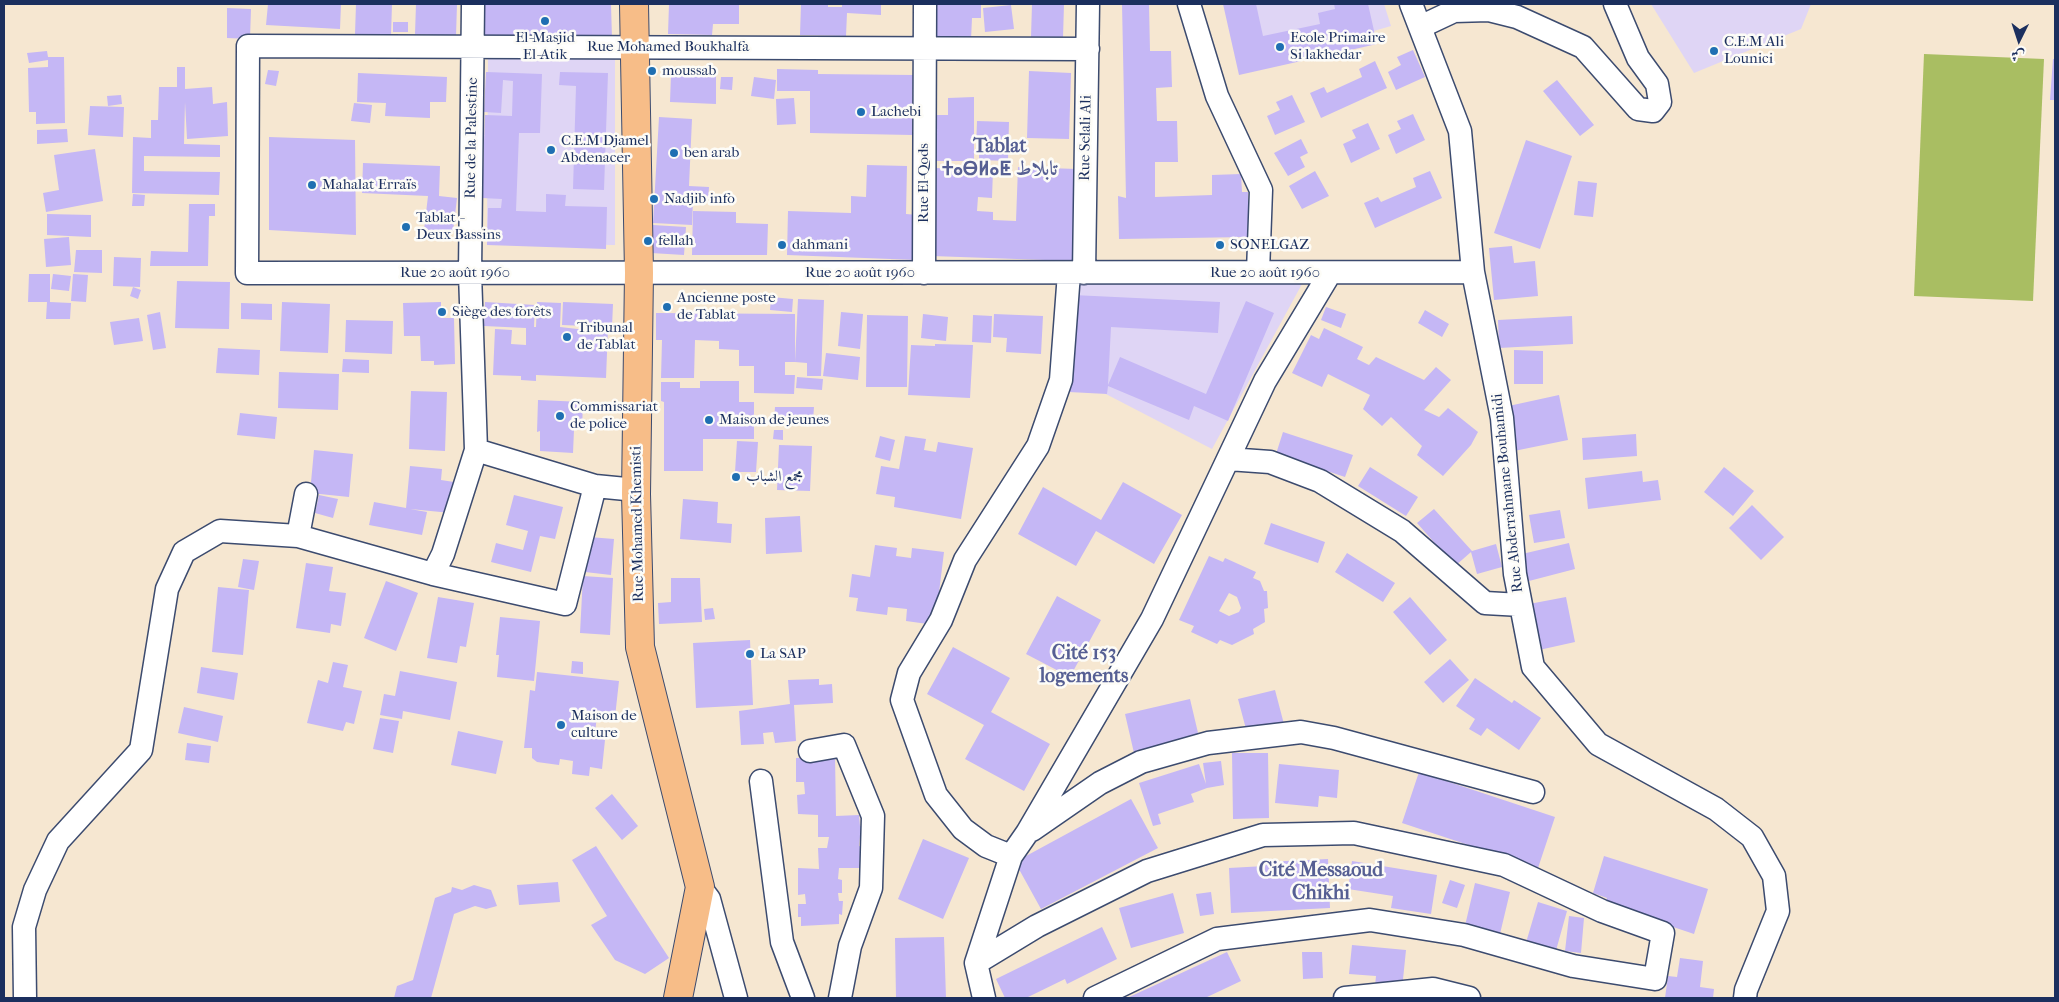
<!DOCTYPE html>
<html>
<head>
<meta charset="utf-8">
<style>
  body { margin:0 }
  #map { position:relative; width:2059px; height:1002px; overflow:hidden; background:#f6e7d1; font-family:"IM FELL French Canon",Amiri,serif }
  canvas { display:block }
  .frame { position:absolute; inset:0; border:5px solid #1b2f5e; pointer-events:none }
  .north { position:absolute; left:1994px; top:15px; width:50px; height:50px; -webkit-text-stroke:4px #fdfcf7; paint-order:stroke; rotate:184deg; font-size:14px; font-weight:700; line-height:20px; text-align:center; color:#1b2f5e }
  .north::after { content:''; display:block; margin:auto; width:18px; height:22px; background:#1b2f5e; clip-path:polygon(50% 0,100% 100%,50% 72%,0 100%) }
</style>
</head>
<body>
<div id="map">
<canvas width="2059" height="1002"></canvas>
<div class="frame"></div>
<div class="north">ش</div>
</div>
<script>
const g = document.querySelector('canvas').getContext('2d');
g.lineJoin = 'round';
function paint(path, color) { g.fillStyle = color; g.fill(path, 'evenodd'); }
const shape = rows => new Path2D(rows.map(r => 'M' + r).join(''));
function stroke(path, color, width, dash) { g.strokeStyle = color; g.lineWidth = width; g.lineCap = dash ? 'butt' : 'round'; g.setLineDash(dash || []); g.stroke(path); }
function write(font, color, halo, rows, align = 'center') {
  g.font = font + ' "IM FELL French Canon",Amiri,"Noto Sans Tifinagh",serif'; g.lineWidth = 5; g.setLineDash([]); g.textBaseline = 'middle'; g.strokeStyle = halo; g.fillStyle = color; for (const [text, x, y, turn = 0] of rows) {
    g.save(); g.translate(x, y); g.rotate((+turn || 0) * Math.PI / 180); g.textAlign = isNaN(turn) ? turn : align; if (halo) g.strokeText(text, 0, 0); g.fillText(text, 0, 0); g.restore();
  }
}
paint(shape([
  [1231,4,1384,4,1391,26,1246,68],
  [1651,4,1811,4,1801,29,1694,73],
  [488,55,615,56,615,245,487,244],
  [1078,279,1302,284,1212,449,1073,377]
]), '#dfd5f5');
paint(shape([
  [1924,54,2044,59,2033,301,1914,296]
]), '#a9be62');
paint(shape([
  [268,4,341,4,340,29,266,25],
  [356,4,392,4,391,36,355,34],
  [416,4,457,4,456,36,415,34],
  [479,4,611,4,612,39,480,40],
  [669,4,739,4,739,24,713,24,712,35,668,34],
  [801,4,828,4,828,7,842,7,842,4,881,4,881,15,847,13,846,36,800,35],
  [935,4,981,4,981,18,972,18,971,40,934,38],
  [1032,4,1064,4,1063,38,1031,37],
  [1122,4,1149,4,1150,51,1171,51,1172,87,1156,88,1157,121,1177,121,1178,162,1155,162,1155,197,1212,195,1212,175,1241,174,1242,192,1248,192,1249,237,1119,239,1118,196,1126,198],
  [1223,4,1256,4,1263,36,1320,24,1318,13,1335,9,1334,4,1368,4,1377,44,1239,75],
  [1011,5,1014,29,985,32,983,8],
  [227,8,251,9,250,39,227,38],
  [393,22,408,22,408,32,393,32],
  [1413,50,1425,77,1396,90,1388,72,1401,65,1397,57],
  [47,51,48,57,64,57,65,123,36,124,36,112,29,112,28,68,48,67,48,60,29,63,27,53],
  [2053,59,2055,59,2055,100,2050,100],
  [1375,61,1387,88,1321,118,1310,93,1324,87,1327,93,1362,77,1359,69],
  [177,67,185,67,185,89,212,87,213,104,227,102,228,136,187,139,185,102,184,144,220,145,220,157,144,156,144,171,220,172,219,195,132,193,133,137,151,138,151,120,158,120,159,87,177,87],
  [777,69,818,70,818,74,913,75,912,135,810,133,810,91,777,91],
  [268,70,279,71,276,86,265,84],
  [1029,71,1071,73,1069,139,1027,138],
  [486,72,542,74,540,133,519,133,516,211,546,212,546,194,566,195,565,206,607,207,606,249,487,245,488,208,501,208,502,199,482,198,485,115,512,116,513,81,503,80,501,113,484,112],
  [560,72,608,73,604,190,573,189,576,86,559,85],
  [358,73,447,77,446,102,430,102,430,118,385,116,386,103,357,102],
  [671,74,716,76,716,104,670,102],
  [721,77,733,77,732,90,720,89],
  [754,77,776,80,774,99,751,96],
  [1557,80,1594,125,1580,136,1543,91],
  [121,95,122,104,108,106,107,96],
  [1292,95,1305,122,1275,135,1267,116,1280,110,1276,102],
  [974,97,974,161,934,161,934,115,948,115,948,98],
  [794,98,796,124,777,125,776,99],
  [354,103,372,105,370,123,351,121],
  [90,106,124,107,123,137,88,135],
  [1413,114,1425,140,1396,154,1388,135,1401,129,1397,121],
  [659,117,692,119,689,186,709,187,708,201,693,200,692,225,653,223],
  [977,121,1009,122,1008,161,979,160,979,149,976,149],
  [1368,123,1380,149,1351,163,1343,144,1356,138,1352,130],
  [67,129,68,142,37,144,37,130],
  [269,137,355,140,356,235,269,230],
  [1301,139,1308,153,1300,157,1305,167,1288,176,1274,153],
  [1526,140,1572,156,1540,249,1494,233],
  [95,149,103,201,46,212,43,193,59,190,54,155],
  [363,163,440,166,439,196,457,198,453,232,424,230,428,196,362,193],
  [867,165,907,166,906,214,918,215,917,260,787,255,788,211,851,213,851,196,866,197],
  [1018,167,1077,169,1073,261,932,256,936,168,993,170,992,198,978,197,977,211,993,212,993,220,1016,221],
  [1315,171,1329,196,1302,209,1289,186],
  [1430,171,1442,198,1375,228,1364,203,1378,197,1381,202,1416,187,1413,178],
  [1578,181,1597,183,1593,217,1574,215],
  [133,194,145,195,144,206,132,206],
  [189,204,215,204,215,216,209,216,208,266,150,266,151,251,188,252],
  [693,211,736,212,736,223,768,224,767,255,692,255],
  [47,214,91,215,91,237,47,235],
  [653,225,686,227,684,255,651,253],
  [69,237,71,265,46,267,44,239],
  [1512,246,1514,263,1535,261,1538,296,1494,300,1489,248],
  [76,250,102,250,102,273,74,272],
  [114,257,141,258,140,287,113,286],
  [29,274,50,274,50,302,71,303,70,319,46,319,47,302,28,302],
  [53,274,71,276,69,291,51,289],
  [73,274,88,275,86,302,71,301],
  [177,281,230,282,229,329,175,328],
  [133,287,141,290,138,299,130,296],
  [1073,295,1220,302,1218,333,1111,327,1108,385,1120,357,1206,394,1246,301,1274,313,1228,421,1194,406,1189,420,1108,386,1107,394,1069,392],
  [771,297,793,299,792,312,770,310],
  [798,299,824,300,821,376,807,376,807,363,795,362],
  [282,302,330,304,328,353,280,351],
  [441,302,441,318,454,318,455,364,434,365,434,361,421,361,420,336,404,336,403,303],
  [485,302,535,305,534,327,536,327,537,302,561,303,560,327,595,331,595,327,608,328,606,378,536,375,536,381,521,380,521,376,493,375,495,329,512,330,511,344,526,345,526,328,484,326],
  [563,302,613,304,612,327,562,325],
  [241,303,272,304,272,320,241,319],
  [1326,307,1346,314,1341,328,1321,320],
  [1425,310,1449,324,1442,337,1418,323],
  [160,312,166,348,153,350,147,315],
  [841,312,863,314,860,349,838,346],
  [656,313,795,314,795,362,785,362,785,375,795,375,794,394,754,393,754,366,739,366,739,350,719,349,719,341,695,340,694,378,661,378,662,340,656,340],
  [923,314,948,317,946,341,921,338],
  [994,314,1043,316,1041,354,1006,352,1007,338,993,337],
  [867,315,908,316,907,387,866,387],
  [973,315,992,316,991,343,972,342],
  [1572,316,1573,344,1499,348,1498,320],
  [139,318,143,341,114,345,110,322],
  [346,320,393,321,392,354,345,352],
  [1324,328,1363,347,1357,359,1369,365,1376,357,1424,380,1436,367,1451,380,1424,410,1439,417,1448,408,1478,432,1471,445,1443,476,1417,455,1422,446,1391,417,1382,426,1363,409,1370,395,1328,374,1322,387,1292,373,1311,335,1319,339],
  [935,344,973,345,970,398,908,395,911,345,935,346],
  [218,348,260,350,259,375,216,373],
  [1514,350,1543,351,1543,384,1514,384],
  [826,353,860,357,858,380,823,376],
  [343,359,369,360,369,373,342,372],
  [279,372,339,374,338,410,278,408],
  [797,377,823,379,822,390,796,388],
  [700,381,739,381,739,402,754,402,754,439,703,439,703,471,664,471,664,402,661,401,661,382,680,382,680,388,700,388],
  [411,391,447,392,445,451,409,449],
  [1559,395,1568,440,1514,451,1504,407],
  [538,400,583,402,582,430,574,430,573,453,540,451,540,431,537,432],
  [775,407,814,407,813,421,774,421],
  [240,413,277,417,275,439,237,435],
  [774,430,783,430,783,440,773,439],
  [1283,432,1353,455,1345,477,1276,454],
  [1636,434,1637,456,1583,460,1582,438],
  [880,436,895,440,890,461,875,457],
  [905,436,926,439,924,450,936,452,938,442,973,448,961,519,894,507,895,497,876,494,881,466,899,469],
  [737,441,758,442,756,472,735,472],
  [779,445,812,446,810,491,777,490],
  [314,450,353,454,349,497,310,493],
  [410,466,442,469,441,480,454,482,451,513,410,509,427,512,422,535,369,525,374,502,406,508],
  [1370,467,1418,497,1406,516,1358,486],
  [1724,467,1754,491,1733,516,1704,492],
  [1642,471,1643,482,1658,480,1661,500,1588,509,1585,478],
  [1123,482,1182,515,1154,564,1096,531,1076,566,1018,534,1043,487,1101,520],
  [319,495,338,499,333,518,315,513],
  [514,495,563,507,555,539,540,536,531,572,491,562,496,543,523,550,528,531,506,525],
  [683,499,718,502,717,523,732,524,731,543,680,539],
  [1752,505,1784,537,1761,560,1729,528],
  [1434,509,1472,551,1496,544,1502,567,1477,574,1471,552,1455,566,1417,523],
  [1560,510,1565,538,1534,543,1529,515],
  [800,516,802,552,766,554,765,518],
  [1271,523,1325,542,1318,563,1264,544],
  [589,537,614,539,611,575,585,572],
  [1569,543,1575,569,1529,581,1522,554],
  [875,545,897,548,896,556,911,558,912,548,944,552,935,625,906,621,907,609,888,607,887,615,856,611,858,598,849,597,852,574,870,577],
  [1347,553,1395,583,1383,602,1335,572],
  [1209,556,1223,562,1225,558,1256,572,1253,578,1260,581,1264,591,1267,591,1268,608,1264,609,1265,622,1253,629,1254,634,1232,645,1220,640,1217,644,1191,632,1194,626,1179,620],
  [1229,593,1237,597,1241,608,1239,612,1229,616,1219,611],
  [243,559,259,561,254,590,238,587],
  [306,563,333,567,329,591,346,593,341,626,331,624,330,633,296,628],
  [583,576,613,578,610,635,580,633],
  [671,578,700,578,702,622,659,624,658,603,671,602],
  [386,581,418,593,396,651,364,638],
  [218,587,249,590,243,655,212,652],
  [1057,596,1101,620,1070,677,1026,654],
  [438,597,474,603,466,647,460,646,457,663,427,658],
  [1410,597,1447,640,1430,655,1393,612],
  [1566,597,1575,642,1539,650,1529,604],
  [713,608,715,619,705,620,704,609],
  [500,617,540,621,534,681,497,677,499,655,496,655],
  [750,640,753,705,696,708,693,643],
  [953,647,1010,678,991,712,1050,744,1024,791,965,759,984,725,927,694],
  [1450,659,1469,680,1443,703,1424,682],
  [572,661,583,662,583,674,571,673],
  [333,662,348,665,343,687,362,691,354,724,346,722,343,731,307,723,318,680,328,683],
  [201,667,238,673,234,700,197,693],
  [400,671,457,682,450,720,403,711,402,719,380,715,384,694,395,696],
  [537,672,619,681,615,717,597,715,595,733,605,740,602,769,590,767,589,776,572,774,573,761,560,759,559,765,537,762,532,758,532,748,524,748,530,690,535,691],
  [1475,678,1512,703,1514,700,1541,718,1519,750,1487,728,1481,736,1469,729,1475,719,1456,706],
  [819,679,819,685,832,684,833,703,794,705,796,741,775,743,773,732,763,733,764,744,741,745,739,711,790,704,788,680],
  [1275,690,1285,728,1265,733,1263,724,1246,729,1238,699],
  [1190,699,1199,737,1134,753,1125,714],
  [184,707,223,716,218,742,178,733],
  [380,718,399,721,393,753,373,749],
  [458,731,503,741,496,774,451,765],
  [187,743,211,746,209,763,185,760],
  [1232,753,1268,753,1269,818,1233,819],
  [835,756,836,816,859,815,860,826,864,827,864,837,860,837,859,846,863,847,863,857,860,857,860,868,839,868,838,879,842,880,842,893,838,893,839,901,843,901,842,915,839,914,839,924,801,926,801,917,798,917,798,904,806,904,805,894,798,895,798,868,819,869,818,848,827,848,829,837,818,837,818,815,798,814,797,795,805,794,804,782,796,782,796,758],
  [1221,761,1224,785,1207,788,1191,794,1194,802,1158,814,1161,824,1153,826,1139,783,1199,764,1206,784,1203,763],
  [1279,764,1339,770,1337,798,1319,796,1318,807,1275,803],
  [1419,772,1555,817,1538,868,1402,823],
  [612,794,638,826,622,840,595,808],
  [1131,799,1158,848,1041,909,1015,862],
  [923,839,969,858,943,919,898,899],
  [596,846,669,958,645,974,615,960,591,925,607,916,572,860],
  [1604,856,1708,889,1694,934,1605,904,1607,898,1593,893],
  [1328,859,1330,908,1231,913,1229,868,1265,866,1265,862],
  [1352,861,1437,875,1431,914,1391,908,1393,896,1348,889],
  [1450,880,1465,885,1457,908,1442,903],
  [558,882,560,902,519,905,517,885],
  [1475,883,1510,892,1499,938,1464,930],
  [474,885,491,890,497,906,486,909,475,906,454,914,431,998,394,998,397,986,413,980,435,898,451,892,452,887,462,890],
  [1211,892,1214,914,1200,916,1196,894],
  [1173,893,1184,933,1131,948,1119,908],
  [1538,902,1567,911,1555,954,1525,946],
  [1569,916,1584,918,1581,953,1565,951],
  [1102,927,1117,959,1067,984,1065,979,1026,998,1005,998,996,979],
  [944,937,946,998,896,998,895,938],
  [1352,945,1406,950,1402,989,1375,986,1376,976,1349,974],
  [1227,952,1241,981,1205,998,1127,998],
  [1302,952,1322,952,1323,978,1303,979],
  [1680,958,1703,961,1700,987,1714,989,1713,998,1665,998,1668,976,1677,977]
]), '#c5b7f5');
const minor = shape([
  [1189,4,1217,96,1261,190,1258,272],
  [1411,4,1460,131,1473,272,1502,418,1515,574,1533,667,1598,744,1716,809,1752,837,1774,876,1778,911,1746,990,1745,998],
  [1420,27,1454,11,1489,10,1517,17,1583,47,1638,109,1653,111,1660,102,1657,84,1638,58,1615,4],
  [1088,49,248,46,247,273,1473,272],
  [924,273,925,4],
  [1084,273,1088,4],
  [1228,459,1270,462,1320,481,1402,531,1485,603,1521,605],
  [595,486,626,489,636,494],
  [306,494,298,536,433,574,443,554,476,450,470,273,473,4],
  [433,574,565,604,595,486,476,450],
  [810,751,844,745,873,816,871,888,850,946,840,998],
  [761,781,782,942,803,998],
  [1032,830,1100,783,1141,762,1208,743,1301,732,1334,738,1533,792],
  [1011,856,986,846,963,829,936,795,902,700,909,673,941,620,965,560,1038,446,1061,380,1069,273],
  [700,887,709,899,736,998],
  [976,963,984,998],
  [25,998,24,927,35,890,58,841,141,750,167,589,184,552,220,531,298,536],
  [1095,998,1217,939,1370,920,1464,935,1573,966,1655,979,1663,933,1602,911,1504,865,1354,833,1263,835,1147,871,1037,926,976,963,1011,856,1027,833,1152,619,1265,381,1330,273],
  [1345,998,1433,989,1469,998]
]);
const major = shape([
  [634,4,639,273,636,494,640,647,700,887,678,998]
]);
stroke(minor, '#3c4b6f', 25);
stroke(major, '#3c4b6f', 30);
stroke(minor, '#fff', 22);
stroke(major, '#f7bd88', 28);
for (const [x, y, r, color] of [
  [545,21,5,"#1f6fb2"],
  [1280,47,5,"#1f6fb2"],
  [1714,51,5,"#1f6fb2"],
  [652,71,5,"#1f6fb2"],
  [861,112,5,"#1f6fb2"],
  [551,150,5,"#1f6fb2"],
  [674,153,5,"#1f6fb2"],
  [312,185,5,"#1f6fb2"],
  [654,199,5,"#1f6fb2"],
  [406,227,5,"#1f6fb2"],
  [648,241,5,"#1f6fb2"],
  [782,245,5,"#1f6fb2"],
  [1220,245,5,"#1f6fb2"],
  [667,307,5,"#1f6fb2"],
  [442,312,5,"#1f6fb2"],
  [567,337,5,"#1f6fb2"],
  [560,416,5,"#1f6fb2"],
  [709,420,5,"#1f6fb2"],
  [736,477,5,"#1f6fb2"],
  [750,654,5,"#1f6fb2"],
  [561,725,5,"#1f6fb2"]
]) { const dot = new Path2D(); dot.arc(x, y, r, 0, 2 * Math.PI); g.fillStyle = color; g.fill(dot); stroke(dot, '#fdfcf7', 2); }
write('15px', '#1b2f5e', '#fdfcf7', [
  ["El-Masjid",545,38,"center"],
  ["El-Atik",545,55,"center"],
  ["Ecole Primaire",1290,38],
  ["Si lakhedar",1290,55],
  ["C.E.M Ali",1724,42],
  ["Lounici",1724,59],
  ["moussab",662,71],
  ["Lachebi",871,112],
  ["C.E.M Djamel",561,141],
  ["Abdenacer",561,158],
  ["ben arab",684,153],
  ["Mahalat Erraïs",322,185],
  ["Nadjib info",664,199],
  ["Tablat -",416,218],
  ["Deux Bassins",416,235],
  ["fellah",658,241],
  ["dahmani",792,245],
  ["SONELGAZ",1230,245],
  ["Ancienne poste",677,298],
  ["de Tablat",677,315],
  ["Siège des forêts",452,312],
  ["Tribunal",577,328],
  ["de Tablat",577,345],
  ["Commissariat",570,407],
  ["de police",570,424],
  ["Maison de jeunes",719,420],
  ["مجمع الشباب",746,477],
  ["La SAP",760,654],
  ["Maison de",571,716],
  ["culture",571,733]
], 'left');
write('15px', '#1b2f5e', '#fdfcf7', [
  ["Rue Mohamed Boukhalfa",668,47],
  ["Rue de la Palestine",472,138,-89],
  ["Rue Selali Ali",1086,138,-89],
  ["Rue El-Qods",924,183,-90],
  ["Rue 20 août 1960",455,273],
  ["Rue 20 août 1960",860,273],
  ["Rue 20 août 1960",1265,273],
  ["Rue Abderrahmane Bouhamidi",1508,493,-96],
  ["Rue Mohamed Khemisti",638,524,-91]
]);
write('bold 20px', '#565f93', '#fdfcf7', [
  ["Tablat",1000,147],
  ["ⵜⴰⴱⵍⴰⵟ تابلاط",1000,170],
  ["Cité 153",1084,654],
  ["logements",1084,677],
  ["Cité Messaoud",1321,871],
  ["Chikhi",1321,894]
]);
</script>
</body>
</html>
